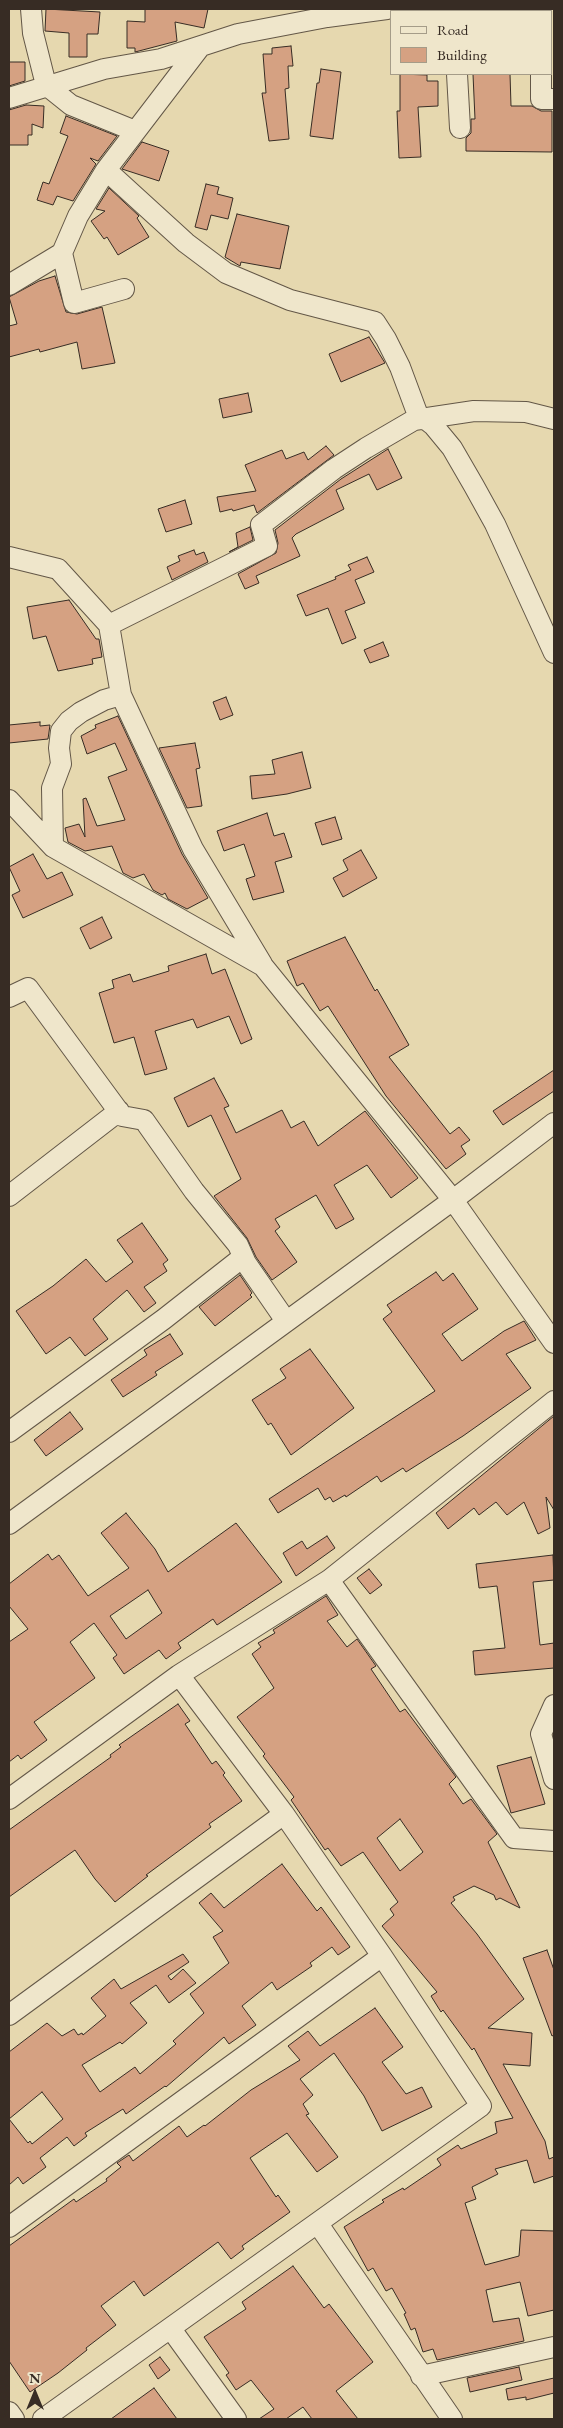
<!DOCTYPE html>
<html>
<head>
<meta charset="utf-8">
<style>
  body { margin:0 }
  #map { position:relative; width:563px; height:2428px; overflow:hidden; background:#e6d8af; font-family:"EB Garamond",serif }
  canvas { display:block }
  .frame { position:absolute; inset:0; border:10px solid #372c24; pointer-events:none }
  .legend { position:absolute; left:390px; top:10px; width:162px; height:65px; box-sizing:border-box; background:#efe6cb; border:1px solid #a59c88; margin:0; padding:6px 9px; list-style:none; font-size:15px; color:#372c24 }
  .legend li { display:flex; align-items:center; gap:10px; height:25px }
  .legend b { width:25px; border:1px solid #a59c88 }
  .north { position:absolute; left:10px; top:2368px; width:50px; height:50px; -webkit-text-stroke:4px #efe6cb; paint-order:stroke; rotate:0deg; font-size:14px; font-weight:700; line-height:20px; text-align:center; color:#372c24 }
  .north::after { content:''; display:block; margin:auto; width:18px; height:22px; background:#372c24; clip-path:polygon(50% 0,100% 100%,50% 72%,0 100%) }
</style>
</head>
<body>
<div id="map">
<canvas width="563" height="2428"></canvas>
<div class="frame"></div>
<ul class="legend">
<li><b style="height:6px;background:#efe6cb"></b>Road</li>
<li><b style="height:14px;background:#d5a182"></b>Building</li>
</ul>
<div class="north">N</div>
</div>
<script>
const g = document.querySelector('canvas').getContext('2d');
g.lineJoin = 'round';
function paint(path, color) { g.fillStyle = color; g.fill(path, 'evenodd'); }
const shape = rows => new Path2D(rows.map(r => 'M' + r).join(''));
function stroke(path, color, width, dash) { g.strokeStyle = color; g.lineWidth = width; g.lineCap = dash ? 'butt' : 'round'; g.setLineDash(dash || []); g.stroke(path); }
const building = shape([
  [46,9,100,12,98,34,87,34,87,57,69,57,69,33,45,31,46,9],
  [145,9,208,9,204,28,175,22,177,41,135,52,135,48,127,48,127,21,145,22,145,9],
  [291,46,293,66,288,66,289,88,285,89,289,139,269,141,262,93,266,93,263,54,272,54,272,48,291,46],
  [9,62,25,62,25,81,9,86,9,62],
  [321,69,341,72,333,139,310,136,317,83,319,83,321,69],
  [400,74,427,75,427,81,438,81,438,106,418,107,421,157,399,158,397,111,400,111,400,74],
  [473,74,510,74,511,106,532,106,541,111,552,111,552,152,466,151,466,138,471,133,471,119,475,119,473,74],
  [26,105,44,106,43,128,32,124,32,135,28,135,28,145,9,145,9,110,26,105],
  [66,116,117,136,98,161,90,158,96,164,73,201,57,196,53,205,37,200,43,182,49,184,68,136,60,133,66,116],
  [142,142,169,151,159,181,122,169,142,142],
  [206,184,219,187,217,194,233,198,228,219,211,215,207,230,195,227,206,184],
  [109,188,139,216,137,218,149,237,118,255,107,237,104,239,91,221,105,211,96,209,109,188],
  [237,214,289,226,280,269,241,262,240,266,225,257,237,214],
  [55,276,66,312,77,314,102,307,115,363,82,369,77,342,40,352,39,349,9,357,9,326,17,324,9,297,39,281,55,276],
  [369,337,385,363,341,382,329,354,369,337],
  [248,393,252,412,223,418,219,399,248,393],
  [326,446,334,455,257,513,254,505,233,511,232,509,220,512,217,497,256,491,245,465,282,450,286,459,304,452,308,460,326,446],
  [388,449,402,478,377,490,369,474,336,490,344,509,296,534,292,538,300,556,256,576,259,583,245,589,238,574,276,553,278,543,275,530,341,479,388,449],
  [185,500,192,524,166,532,158,509,185,500],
  [250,527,253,540,229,552,238,547,236,533,250,527],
  [194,550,196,555,204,552,208,562,172,580,167,567,180,561,178,556,194,550],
  [367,557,374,572,355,580,365,603,345,611,356,638,342,644,328,608,306,616,297,595,336,579,335,577,351,570,348,565,367,557],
  [69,600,96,639,99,639,102,657,92,659,93,664,58,671,46,636,33,639,27,607,69,600],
  [383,642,389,656,370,663,364,650,383,642],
  [226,697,233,715,220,720,213,702,226,697],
  [118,716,182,854,208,898,187,909,168,899,165,893,162,895,153,890,144,874,133,878,123,873,112,846,85,851,68,842,65,828,79,824,85,837,83,799,86,798,97,826,125,820,108,777,127,770,115,743,87,754,81,736,96,728,95,725,118,716],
  [40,722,40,726,50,725,48,739,9,743,9,725,40,722],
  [195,743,200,768,196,769,202,806,187,808,159,748,195,743],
  [302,752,311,788,287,794,252,799,250,776,275,774,272,760,302,752],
  [267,813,274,836,284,833,292,857,275,862,284,892,253,900,246,879,255,876,244,844,224,851,217,831,267,813],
  [335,817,342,839,322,845,315,823,335,817],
  [361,850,377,878,343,897,333,878,348,870,343,860,361,850],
  [33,854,47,879,62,872,73,895,23,918,12,895,20,891,9,867,33,854],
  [102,917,112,938,90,949,80,928,102,917],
  [345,937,375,991,377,989,409,1045,389,1057,450,1134,459,1127,470,1140,461,1146,466,1154,446,1169,386,1096,328,1006,320,1011,303,983,297,986,287,961,345,937],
  [206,954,212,974,225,969,252,1039,241,1044,229,1016,197,1028,193,1019,155,1031,167,1069,145,1075,134,1037,114,1043,99,993,114,988,112,980,130,974,133,982,169,971,168,966,206,954],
  [554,1070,554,1091,503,1125,493,1111,554,1070],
  [214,1078,229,1106,224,1108,236,1133,282,1110,291,1128,304,1121,318,1146,365,1111,418,1178,391,1198,367,1165,334,1185,354,1219,336,1229,316,1195,275,1219,280,1227,275,1231,297,1262,272,1280,256,1257,247,1238,214,1196,241,1179,211,1115,188,1127,174,1098,214,1078],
  [142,1223,168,1260,163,1264,167,1271,144,1287,156,1303,144,1312,127,1290,93,1319,108,1339,85,1356,70,1337,46,1354,16,1311,53,1286,86,1259,106,1282,133,1262,117,1240,142,1223],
  [436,1272,443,1281,453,1273,478,1309,442,1334,462,1361,504,1331,524,1321,536,1340,506,1354,531,1388,463,1436,406,1472,403,1468,381,1482,377,1476,346,1497,345,1495,333,1502,330,1497,325,1500,318,1488,278,1513,269,1499,435,1391,383,1319,392,1312,387,1305,436,1272],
  [240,1275,252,1293,250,1295,252,1297,215,1326,199,1307,240,1275],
  [170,1334,183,1354,155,1372,157,1375,123,1397,111,1380,147,1355,144,1350,170,1334],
  [310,1349,354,1408,291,1455,271,1423,268,1425,252,1400,286,1378,280,1369,310,1349],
  [70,1412,83,1429,46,1456,34,1440,70,1412],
  [554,1416,554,1510,546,1497,550,1528,538,1534,524,1502,507,1515,496,1502,479,1515,474,1508,448,1529,436,1513,554,1416],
  [126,1513,155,1549,168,1572,236,1523,282,1582,217,1625,213,1619,178,1643,181,1648,166,1659,159,1650,124,1674,113,1658,117,1655,94,1623,70,1642,95,1678,34,1722,47,1740,21,1759,18,1755,9,1762,9,1642,28,1629,9,1606,9,1584,48,1554,52,1560,59,1555,88,1596,129,1568,101,1533,126,1513],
  [148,1590,162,1613,126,1639,110,1616,148,1590],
  [327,1536,335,1548,296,1576,283,1553,302,1541,307,1549,327,1536],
  [553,1555,554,1580,533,1582,540,1645,554,1643,554,1668,475,1675,473,1651,505,1648,497,1586,479,1588,476,1564,553,1555],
  [369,1569,382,1585,370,1594,357,1578,369,1569],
  [326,1596,338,1615,327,1621,347,1647,357,1639,376,1666,371,1669,400,1712,405,1709,456,1777,449,1784,463,1804,471,1799,497,1834,488,1842,520,1908,500,1898,496,1900,494,1895,474,1886,453,1897,455,1900,451,1903,477,1934,524,1999,488,2028,532,2033,530,2066,503,2064,545,2141,549,2159,554,2157,554,2176,534,2183,527,2160,495,2169,498,2174,472,2187,476,2199,465,2203,485,2265,519,2256,521,2230,554,2231,554,2310,528,2316,520,2282,486,2290,493,2322,519,2318,524,2341,437,2360,433,2349,423,2352,415,2328,411,2330,404,2314,406,2313,392,2288,386,2291,373,2268,368,2271,344,2227,384,2202,382,2200,403,2188,404,2190,441,2165,437,2159,458,2145,461,2149,497,2133,495,2122,513,2118,474,2048,472,2050,443,2010,441,2012,431,1996,437,1992,382,1926,394,1915,390,1909,398,1902,363,1852,341,1866,328,1848,325,1850,291,1800,294,1797,263,1756,265,1754,237,1717,274,1688,252,1654,261,1647,258,1643,275,1633,273,1630,326,1596],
  [400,1819,423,1852,400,1871,377,1838,400,1819],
  [178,1704,190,1721,185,1724,212,1764,216,1761,225,1773,223,1775,242,1801,209,1824,211,1827,146,1875,148,1876,115,1902,95,1879,75,1850,9,1897,9,1830,111,1757,110,1755,121,1747,119,1745,178,1704],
  [531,1757,545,1804,511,1813,497,1766,531,1757],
  [282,1864,317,1911,321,1907,350,1947,338,1955,332,1947,310,1963,312,1966,277,1990,272,1982,242,2006,256,2025,229,2044,224,2037,166,2087,165,2086,126,2114,123,2109,85,2133,87,2136,74,2146,67,2137,40,2158,46,2167,23,2184,18,2177,9,2185,9,2052,47,2023,62,2036,74,2029,78,2035,82,2033,83,2035,106,2016,91,1998,114,1979,121,1989,183,1954,189,1962,168,1976,171,1980,183,1969,196,1983,169,2003,156,1985,130,2003,147,2023,122,2044,120,2042,82,2065,100,2092,135,2067,140,2074,176,2044,173,2041,204,2013,190,1994,229,1963,213,1937,223,1931,199,1903,211,1893,224,1908,282,1864],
  [42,2092,63,2119,32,2144,30,2141,28,2143,9,2119,42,2092],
  [547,1950,554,1970,554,2035,552,2036,523,1958,547,1950],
  [375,2008,403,2047,382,2062,406,2094,422,2087,432,2107,382,2131,364,2096,334,2053,300,2079,313,2095,303,2104,309,2114,306,2115,338,2157,317,2172,287,2133,250,2158,276,2197,278,2195,290,2212,242,2246,244,2249,231,2259,218,2242,144,2296,134,2281,101,2306,116,2325,86,2348,87,2350,58,2373,30,2392,9,2361,9,2246,74,2199,76,2202,107,2181,106,2179,121,2167,117,2163,129,2155,133,2161,179,2126,187,2137,204,2125,205,2126,251,2090,300,2060,288,2046,308,2031,320,2046,375,2008],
  [293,2266,324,2308,329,2304,373,2362,336,2391,358,2419,312,2419,303,2407,286,2419,259,2419,274,2409,251,2380,236,2390,226,2375,229,2373,204,2337,246,2309,242,2302,293,2266],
  [160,2357,170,2370,158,2379,149,2365,160,2357],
  [519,2367,522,2380,470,2392,467,2378,519,2367],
  [554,2378,554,2393,526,2400,526,2397,508,2400,506,2389,554,2378],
  [154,2388,177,2419,111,2419,154,2388]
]);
paint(building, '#d5a182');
stroke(building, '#372c24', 1);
const minor = shape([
  [31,9,33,33,46,85,71,105,135,131],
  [454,9,454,11],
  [537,9,539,11],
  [457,74,460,128],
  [541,74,541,99,554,99],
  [9,98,104,69,161,59,238,34,327,17,387,9],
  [106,170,186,243,226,273,290,300,375,322,386,339,400,367,419,418],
  [62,253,74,303,124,289],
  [9,285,62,253,78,216,106,170,200,47],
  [424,418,433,425,452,448,474,486,495,524,554,653],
  [9,557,58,569,109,625,121,695,193,849,262,964],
  [109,625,267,546,261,525,334,469,366,448,414,420,474,411,526,412,554,419],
  [9,800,53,847,263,966,453,1200,554,1343],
  [53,847,52,788,61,764,59,748,61,731,69,721,81,712,104,700,121,695],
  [9,997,28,988,122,1116,144,1120,194,1191,238,1245,246,1263,286,1321],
  [9,1196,119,1111],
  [9,1432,164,1319,243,1257],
  [9,1524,453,1200,554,1123],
  [329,1580,514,1838,554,1841],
  [554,1705,541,1734,554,1779],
  [9,1799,179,1675,329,1580,554,1401],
  [9,2015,284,1814],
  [318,2224,452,2419],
  [9,2227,382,1956],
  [171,2329,236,2419],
  [421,2376,554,2347],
  [9,2412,14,2419],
  [43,2419,481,2106,382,1956,284,1814,179,1675]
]);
stroke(minor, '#635747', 22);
stroke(minor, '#efe6cb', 20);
</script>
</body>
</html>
